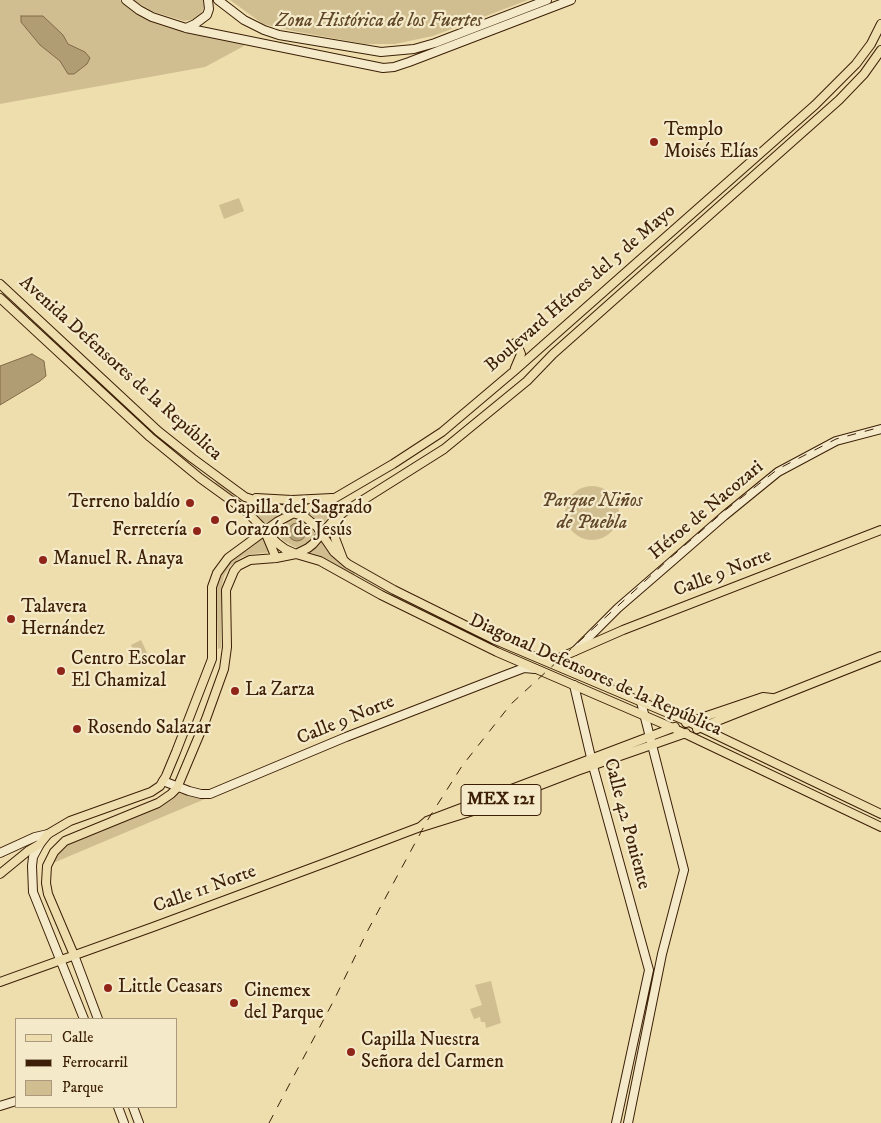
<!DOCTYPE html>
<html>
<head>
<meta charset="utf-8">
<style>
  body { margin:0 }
  #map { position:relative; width:881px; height:1123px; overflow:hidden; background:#eedead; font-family:"IM FELL DW Pica",serif }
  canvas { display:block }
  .legend { position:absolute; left:15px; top:1018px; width:162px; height:90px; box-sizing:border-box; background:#f4eaca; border:1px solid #aa997c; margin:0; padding:6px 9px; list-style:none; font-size:15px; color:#3c1f06 }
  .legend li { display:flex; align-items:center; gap:10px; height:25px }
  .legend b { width:25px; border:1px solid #aa997c }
</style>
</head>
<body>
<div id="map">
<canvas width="881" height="1123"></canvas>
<ul class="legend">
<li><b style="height:6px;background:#eedead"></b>Calle</li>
<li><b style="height:6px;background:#3c1f06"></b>Ferrocarril</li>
<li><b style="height:14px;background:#d0be91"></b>Parque</li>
</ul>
</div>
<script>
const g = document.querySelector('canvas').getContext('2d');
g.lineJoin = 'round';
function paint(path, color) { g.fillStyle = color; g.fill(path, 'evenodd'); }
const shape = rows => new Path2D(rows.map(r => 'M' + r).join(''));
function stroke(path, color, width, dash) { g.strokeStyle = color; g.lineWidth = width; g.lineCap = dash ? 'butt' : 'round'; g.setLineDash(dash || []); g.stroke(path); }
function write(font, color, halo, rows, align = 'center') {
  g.font = font + ' "IM FELL DW Pica",serif'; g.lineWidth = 4.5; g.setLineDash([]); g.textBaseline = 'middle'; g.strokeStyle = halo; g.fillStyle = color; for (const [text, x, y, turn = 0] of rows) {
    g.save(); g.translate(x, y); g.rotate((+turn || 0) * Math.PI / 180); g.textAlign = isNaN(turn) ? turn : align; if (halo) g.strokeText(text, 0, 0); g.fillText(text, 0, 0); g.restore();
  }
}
paint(shape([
  [0,0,120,0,130,9,161,23,242,42,244,46,205,67,0,104],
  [132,0,203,0,204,7,200,16,196,19,184,21,154,12],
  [230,0,528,0,433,36,395,44,365,44,293,31,263,24],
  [239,198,244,211,224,219,219,205],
  [216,481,245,501,260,508,283,514,266,525,258,516,215,483],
  '565 513a27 27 0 1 1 54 0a27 27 0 1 1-54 0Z',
  [324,500,296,509,264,501],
  [340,503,341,505,331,514,322,525,309,513],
  [296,519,302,521,315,533,308,543,297,548,284,541,273,530,287,521],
  [266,535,272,552,252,554,242,557,230,566,224,576,221,590,221,648,218,649,216,585,218,578,223,569,233,560],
  [322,539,339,562,355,573,353,576,322,557,309,552],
  [141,640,150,659,140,664,131,645],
  [178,793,205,799,53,863,57,853,63,846,73,839,157,806,171,799],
  [491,981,501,1023,486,1028,485,1022,481,1022,480,1017,474,1019,470,1009,482,1005,475,985]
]), '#d0be91');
const water = shape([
  [21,16,43,16,63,35,68,44,85,52,90,58,87,64,74,74,68,74,60,61,40,45,21,22,21,16],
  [32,354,44,361,46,376,40,381,0,405,0,366,32,354],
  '288 532a9 9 0 1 1 18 0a9 9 0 1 1-18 0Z'
]);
paint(water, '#b19d74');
stroke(water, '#826b48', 1);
const secondary = shape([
  [126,0,139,10,152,17,186,28,383,68,394,67,409,62,571,0],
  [218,0,244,20,264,30,279,35,381,52,414,49,435,43,547,0],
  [186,28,195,24,207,15,209,9,208,0],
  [575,651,618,608,670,563,724,516,778,472,836,441,881,429],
  [574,685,593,766,649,970,616,1123],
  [163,781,189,791,201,794,210,794,346,737,503,676,524,668,535,669],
  [40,844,33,857,32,866,33,892,84,1019],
  [0,853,35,837,48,834],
  [74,955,98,1019],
  [0,1106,16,1101],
  [118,1107,124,1123],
  [133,1107,139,1123],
  [628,1123,662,954,684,870,641,702]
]);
const primary = shape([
  [0,284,158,431,192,458,245,497,305,517,317,527,334,552,348,564,394,590,493,639,689,722,881,814],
  [0,298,150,437,200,478,247,512,277,543,285,549,296,554,320,561,381,595,497,652,673,728,881,827],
  [515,368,521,354,519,349,515,343],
  [256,498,292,500,332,498],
  [336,518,335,538,343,559],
  [266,534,276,558],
  [550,662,623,630,881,530],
  [686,723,763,697,772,698],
  [697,729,881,656],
  [422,827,473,811,577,771,686,733],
  [0,874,28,851,40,844,48,834,70,821,151,792,160,786,166,776,176,752,212,659,212,587,217,573,228,558,277,522,292,514,328,502,393,464,442,432,513,372,815,105,856,64,871,44,881,24],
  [74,955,48,894,46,883,47,866,54,852,65,841,158,803,171,794,177,788,206,719,224,669,227,647,226,590,234,571,238,566,250,560,276,558,296,554,308,548,313,544,331,523,344,512,444,449,527,381,553,354,839,100,864,74,881,50],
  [0,982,153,927,333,860,420,827,427,821,675,727]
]);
stroke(secondary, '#3c1f06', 10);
stroke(primary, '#3c1f06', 10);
stroke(secondary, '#f4eaca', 8);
stroke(primary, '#eedead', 8);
stroke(shape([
  [269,1123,334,1000,368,930,427,821,462,766,511,704,669,559,723,512,778,469,836,439,881,427]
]), '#3c1f06', 1, [9, 9]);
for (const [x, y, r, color] of [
  [654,142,5,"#8f2418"],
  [190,503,5,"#8f2418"],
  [215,520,5,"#8f2418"],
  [197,531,5,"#8f2418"],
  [43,560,5,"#8f2418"],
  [11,619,5,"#8f2418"],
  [61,671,5,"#8f2418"],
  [235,691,5,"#8f2418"],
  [77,729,5,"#8f2418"],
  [108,988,5,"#8f2418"],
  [234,1003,5,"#8f2418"],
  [351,1052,5,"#8f2418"]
]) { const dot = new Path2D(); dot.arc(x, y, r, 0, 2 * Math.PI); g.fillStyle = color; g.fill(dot); stroke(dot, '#f4eaca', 2); }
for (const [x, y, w] of [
  [501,800,80]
]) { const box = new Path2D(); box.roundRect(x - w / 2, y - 15.5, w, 31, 4); g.fillStyle = '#f4eaca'; g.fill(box); stroke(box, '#3c1f06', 1); }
write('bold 18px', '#3c1f06', null, [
  ["MEX 121",501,800]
]);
write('italic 19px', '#614729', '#f4eaca', [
  ["Zona Histórica de los Fuertes",379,22],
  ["Parque Niños",592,502],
  ["de Puebla",592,524]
]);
write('19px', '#3c1f06', '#f4eaca', [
  ["Templo",664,131],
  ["Moisés Elías",664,153],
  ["Terreno baldío",180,503,"right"],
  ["Capilla del Sagrado",225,509],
  ["Corazón de Jesús",225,531],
  ["Ferretería",187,531,"right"],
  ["Manuel R. Anaya",53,560],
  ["Talavera",21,608],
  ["Hernández",21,630],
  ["Centro Escolar",71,660],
  ["El Chamizal",71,682],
  ["La Zarza",245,691],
  ["Rosendo Salazar",87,729],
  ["Little Ceasars",118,988],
  ["Cinemex",244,992],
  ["del Parque",244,1014],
  ["Capilla Nuestra",361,1041],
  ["Señora del Carmen",361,1063]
], 'left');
write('19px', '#3c1f06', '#f4eaca', [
  ["Boulevard Héroes del 5 de Mayo",581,289,-41],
  ["Avenida Defensores de la República",120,369,42],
  ["Héroe de Nacozari",707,511,-40],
  ["Calle 9 Norte",723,574,-21],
  ["Diagonal Defensores de la República",595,676,24],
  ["Calle 9 Norte",346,721,-22],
  ["Calle 42 Poniente",626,824,75],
  ["Calle 11 Norte",205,890,-20]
]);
</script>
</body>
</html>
